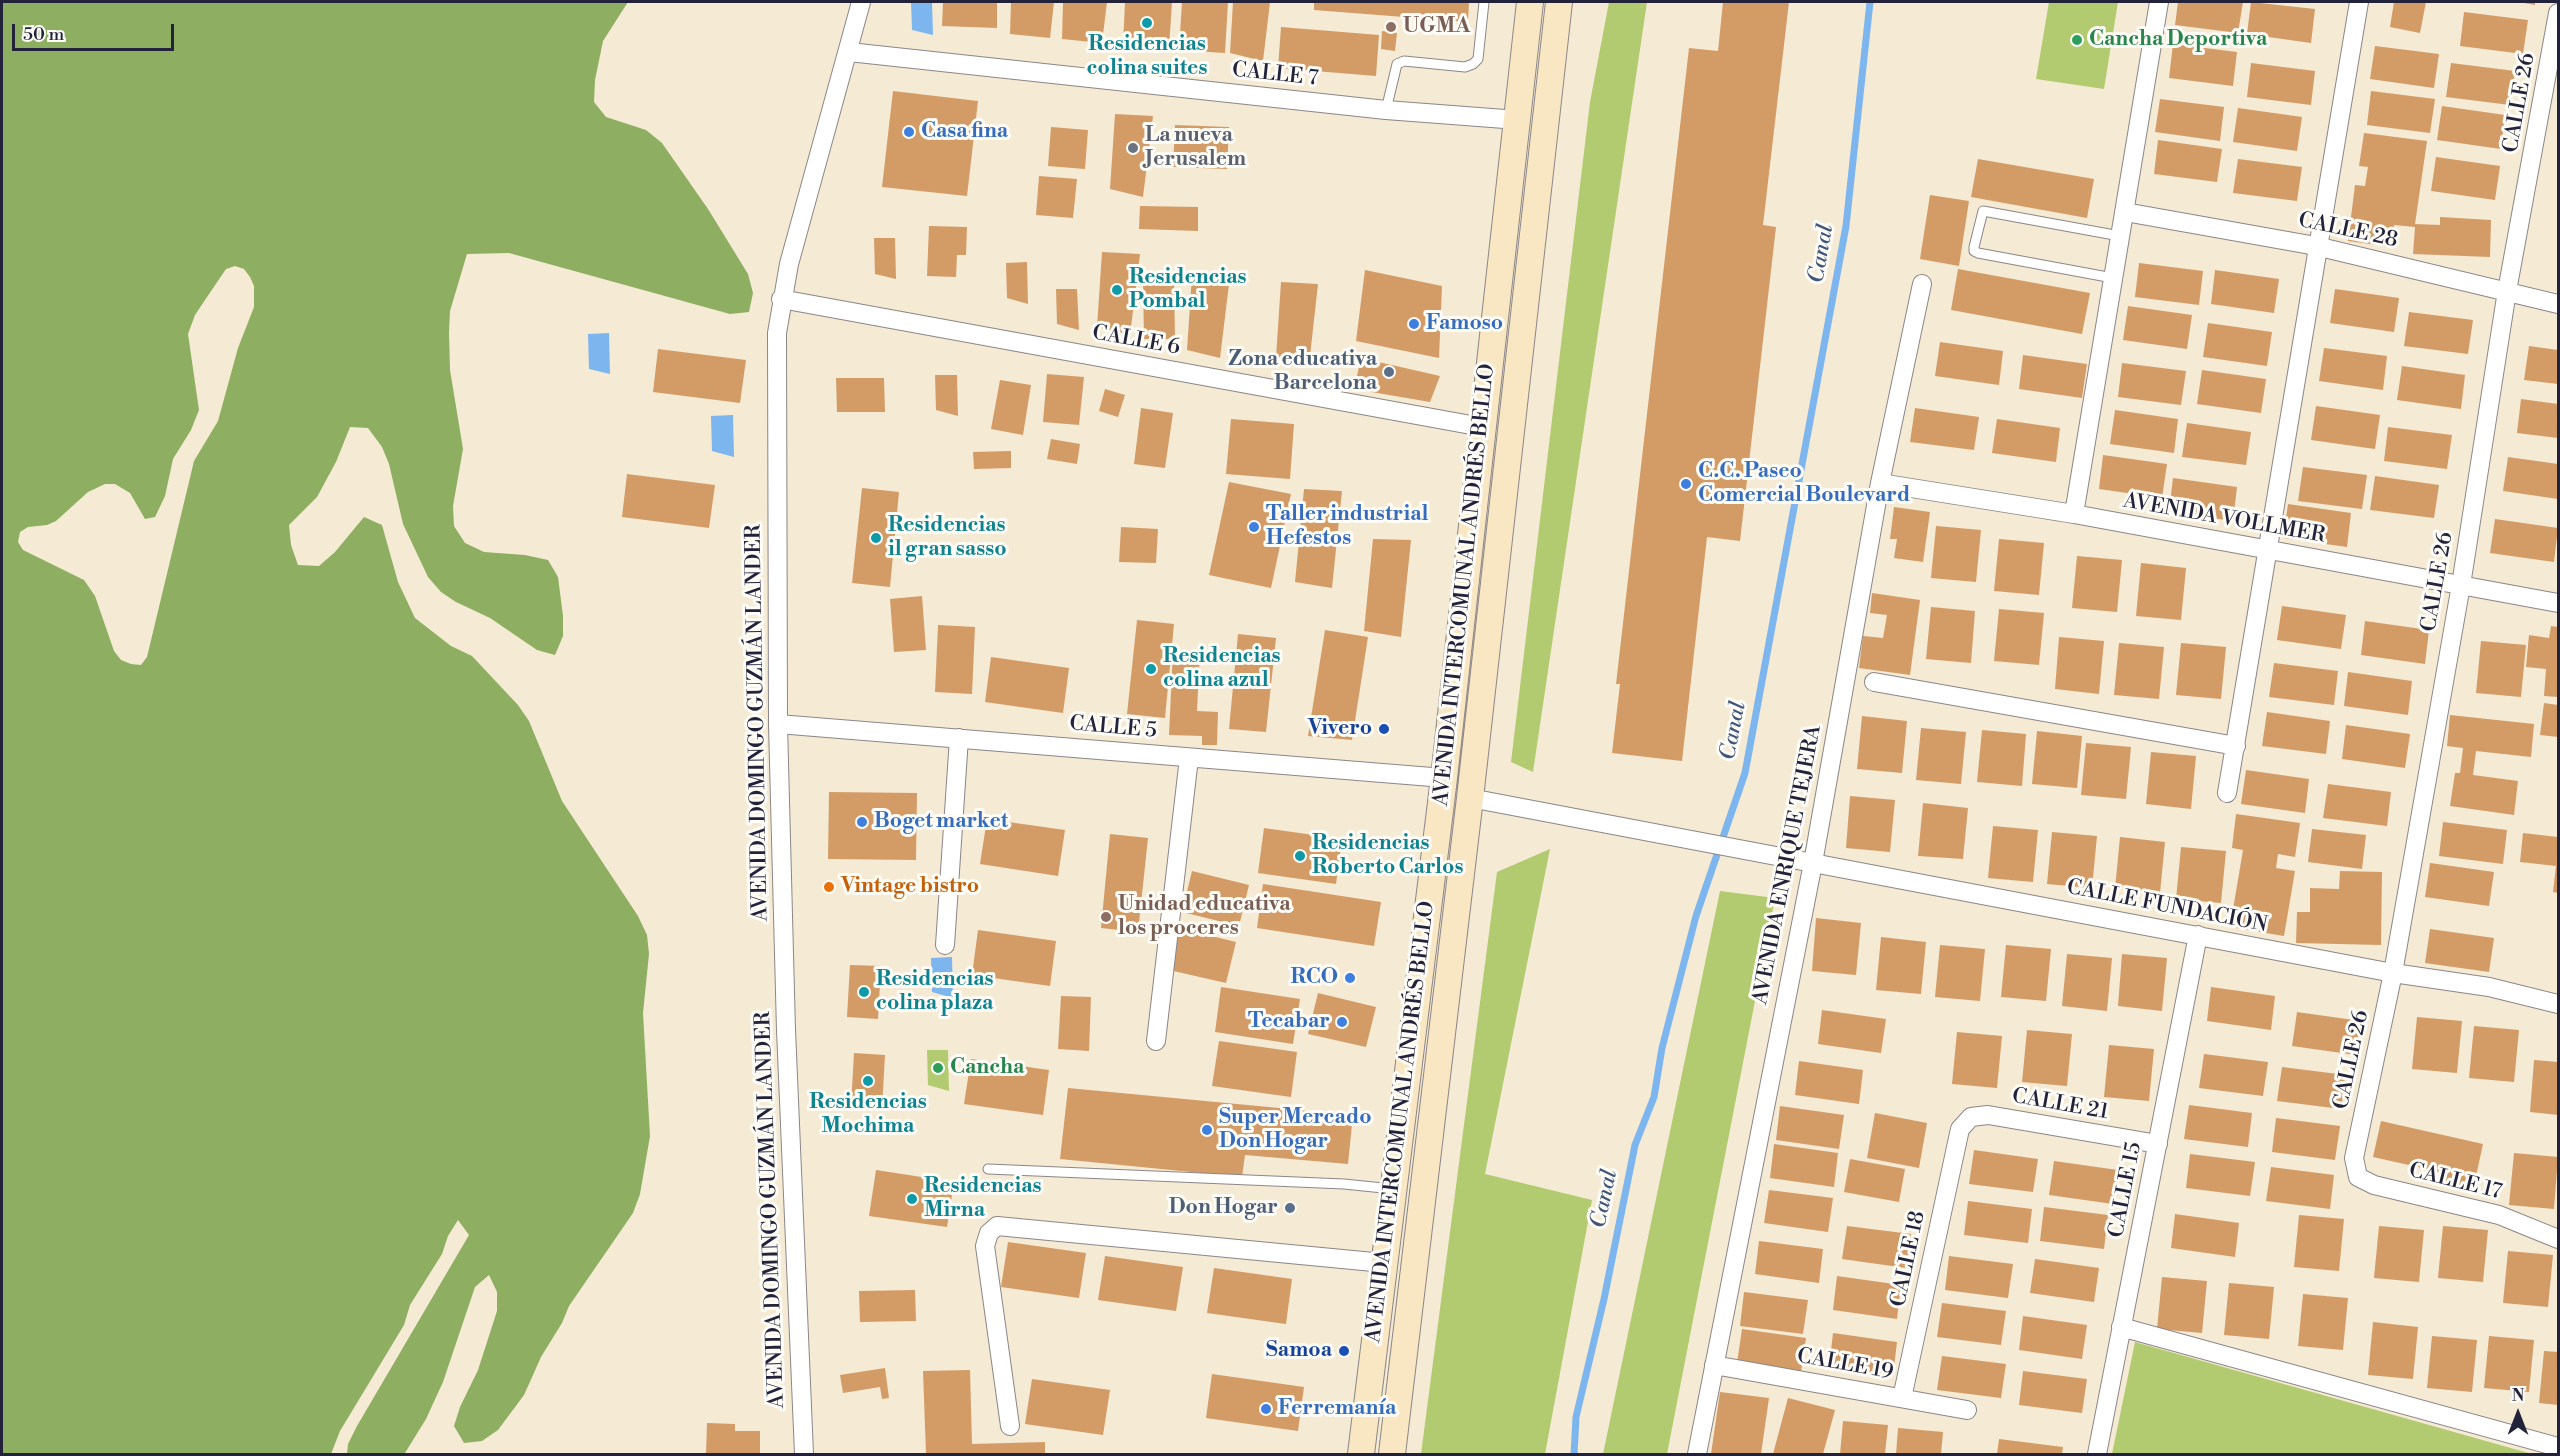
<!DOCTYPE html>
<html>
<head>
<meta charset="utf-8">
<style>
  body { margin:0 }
  #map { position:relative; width:2560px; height:1456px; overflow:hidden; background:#f5ead4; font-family:"Libre Bodoni",serif }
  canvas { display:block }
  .frame { position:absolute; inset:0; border:3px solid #22223b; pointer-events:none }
  .north { position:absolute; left:2488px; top:1384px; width:60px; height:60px; -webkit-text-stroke:4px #fdfcf7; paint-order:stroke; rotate:0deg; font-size:16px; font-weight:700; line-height:24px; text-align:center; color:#22223b }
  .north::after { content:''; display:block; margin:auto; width:21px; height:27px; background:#22223b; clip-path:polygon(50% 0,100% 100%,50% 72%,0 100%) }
  .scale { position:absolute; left:12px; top:24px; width:162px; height:27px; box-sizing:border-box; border:3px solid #22223b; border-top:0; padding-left:8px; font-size:18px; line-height:21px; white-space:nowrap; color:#22223b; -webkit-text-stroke:4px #fdfcf7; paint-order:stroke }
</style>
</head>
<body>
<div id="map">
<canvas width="2560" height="1456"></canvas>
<div class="frame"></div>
<div class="north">N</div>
<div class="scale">50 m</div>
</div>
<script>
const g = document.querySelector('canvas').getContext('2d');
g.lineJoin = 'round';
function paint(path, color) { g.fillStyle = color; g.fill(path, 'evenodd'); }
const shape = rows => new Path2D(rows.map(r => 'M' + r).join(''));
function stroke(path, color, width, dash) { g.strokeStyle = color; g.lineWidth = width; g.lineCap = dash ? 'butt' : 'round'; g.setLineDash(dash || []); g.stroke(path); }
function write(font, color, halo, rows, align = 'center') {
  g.font = font + ' "Libre Bodoni",serif'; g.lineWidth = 6; g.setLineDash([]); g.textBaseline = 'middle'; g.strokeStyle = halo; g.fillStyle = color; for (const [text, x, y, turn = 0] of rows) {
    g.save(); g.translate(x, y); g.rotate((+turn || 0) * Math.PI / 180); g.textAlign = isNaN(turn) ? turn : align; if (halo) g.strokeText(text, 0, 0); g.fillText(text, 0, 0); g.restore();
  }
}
paint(shape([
  [1609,2,1647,2,1533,772,1511,762,1590,102],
  [2049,2,2118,2,2104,89,2036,79],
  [1550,849,1485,1174,1592,1200,1545,1454,1421,1454,1497,872],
  [1720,891,1775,898,1667,1454,1603,1454],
  [927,1050,948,1050,949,1091,928,1085],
  [2135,1342,2532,1454,2112,1454]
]), '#b3cb70');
paint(shape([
  [2,2,628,2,603,41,595,80,594,102,606,117,646,130,662,143,708,209,748,274,753,293,749,312,730,314,509,253,467,254,450,311,449,332,450,370,463,449,453,506,454,526,465,543,484,552,525,555,548,560,558,577,563,616,563,636,555,655,537,650,490,618,456,602,441,592,428,577,403,524,389,464,382,447,368,428,350,427,336,462,317,497,289,525,291,545,298,565,319,566,335,552,364,517,382,525,398,582,415,618,451,646,472,656,518,705,529,721,562,801,638,916,647,935,649,954,643,1013,650,1136,640,1194,633,1213,569,1306,562,1323,541,1357,524,1395,498,1430,482,1441,464,1443,454,1426,460,1407,478,1370,497,1311,497,1292,489,1275,475,1287,443,1382,426,1419,405,1453,347,1454,348,1444,357,1426,469,1235,458,1220,448,1236,442,1254,410,1305,404,1325,340,1431,331,1454,2,1454],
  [235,266,244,269,250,277,254,286,254,307,238,348,218,421,194,461,147,657,141,665,131,664,121,660,114,651,95,596,84,580,23,550,18,542,20,532,28,527,47,525,56,521,88,492,105,484,115,484,130,493,145,519,155,517,165,496,173,459,191,430,199,410,188,334,195,315,207,297,226,269]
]), '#8eaf62');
paint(shape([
  [911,2,932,2,933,35,912,30],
  [609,333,610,374,589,369,588,334],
  [733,415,734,457,712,451,711,416],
  [952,957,953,998,932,992,931,958]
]), '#7db6ee');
stroke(shape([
  [1574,1454,1576,1417,1604,1299,1635,1145,1654,1097,1662,1048,1696,916,1745,773,1846,226,1870,2]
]), '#7db6ee', 7);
paint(shape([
  [943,2,997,2,997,28,942,26],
  [1011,2,1054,2,1050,38,1010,34],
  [1063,2,1107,2,1102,43,1062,39],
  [1125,2,1172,2,1169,48,1123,45],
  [1182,2,1228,2,1225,53,1179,50],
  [1233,2,1270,2,1263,61,1230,53],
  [1314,2,1469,2,1468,22,1314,10],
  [1723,2,1789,2,1763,225,1776,227,1740,541,1707,537,1682,761,1612,753,1620,684,1616,684,1689,48,1718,51],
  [2178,2,2243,2,2238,33,2175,25],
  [2251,2,2315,9,2311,43,2247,34],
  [2394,2,2426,2,2420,33,2390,27],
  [2519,2,2535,2,2535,5],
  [2464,12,2528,20,2523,54,2460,46],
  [1281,27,1379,35,1376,76,1278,68],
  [1382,31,1397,33,1395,51,1381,49],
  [2173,44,2237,52,2233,86,2169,78],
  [2375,46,2439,54,2434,88,2370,79],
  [2251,63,2315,71,2311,105,2247,97],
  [2451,63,2515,71,2510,105,2446,97],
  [893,91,978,101,967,196,882,187],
  [2371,91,2435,99,2430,133,2367,125],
  [2160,99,2224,107,2220,141,2155,132],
  [2442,106,2505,115,2501,149,2437,140],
  [2238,108,2302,117,2297,151,2233,142],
  [1115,114,1153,116,1143,197,1110,189],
  [1175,125,1229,127,1227,169,1173,167],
  [1051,127,1088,130,1085,169,1048,166],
  [2364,133,2427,141,2415,224,2440,225,2440,217,2491,220,2490,257,2413,254,2415,227,2394,225,2392,247,2348,241,2355,185,2365,186,2368,167,2359,166],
  [2158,140,2222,149,2217,182,2154,174],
  [2436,157,2500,166,2495,200,2431,191],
  [1978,159,2094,179,2087,218,1971,197],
  [2238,159,2302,167,2297,201,2233,193],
  [1039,176,1077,179,1073,218,1036,215],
  [1930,195,1969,201,1959,266,1920,259],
  [1140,206,1198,207,1198,231,1139,229],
  [929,226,967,227,966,255,957,255,956,277,927,276],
  [874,238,895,238,896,279,875,274],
  [1102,252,1140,254,1130,335,1097,327],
  [1027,262,1028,304,1007,298,1006,263],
  [2139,263,2203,271,2199,305,2135,297],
  [1958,269,2090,293,2082,334,1951,310],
  [1365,270,1442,286,1439,358,1356,341],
  [2215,270,2279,279,2274,313,2211,304],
  [1192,275,1230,276,1220,358,1187,350],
  [1174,280,1175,339,1144,339,1143,281],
  [1281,282,1318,284,1309,365,1276,357],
  [1056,289,1077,289,1079,330,1057,324],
  [2335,289,2399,298,2394,332,2330,323],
  [2128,306,2192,315,2187,349,2123,340],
  [2409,312,2473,320,2468,354,2404,346],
  [2208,323,2272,332,2267,366,2203,357],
  [1940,342,2003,351,1999,385,1935,376],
  [2529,346,2558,350,2558,384,2524,380],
  [2324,348,2387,356,2383,390,2319,381],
  [658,349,746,360,740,403,653,392],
  [2023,355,2087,364,2082,398,2019,389],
  [1361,358,1440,376,1430,402,1354,389],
  [2122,363,2186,371,2181,405,2118,397],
  [2402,366,2465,375,2461,409,2397,400],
  [2202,370,2266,379,2261,413,2197,404],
  [1047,374,1084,377,1079,425,1043,422],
  [935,375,957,375,958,416,936,410],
  [836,378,884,378,885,412,837,412],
  [1000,380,1031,385,1023,435,991,429],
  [1105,389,1125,395,1118,417,1099,411],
  [2521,399,2558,404,2558,438,2517,433],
  [2316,406,2380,415,2375,449,2311,440],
  [1141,408,1173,413,1165,468,1134,464],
  [1915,408,1979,417,1974,450,1910,442],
  [2115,410,2178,419,2174,453,2110,444],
  [1231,419,1294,424,1290,479,1226,474],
  [1997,419,2060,428,2056,462,1992,453],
  [2187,423,2251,432,2246,465,2182,457],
  [2388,427,2452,435,2447,469,2384,461],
  [1051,439,1080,444,1077,464,1047,459],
  [1011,451,1011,468,974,469,973,452],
  [2103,455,2167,464,2162,498,2099,489],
  [2508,457,2558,464,2558,499,2503,491],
  [2303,467,2367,475,2362,509,2298,501],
  [627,474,715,485,709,528,622,517],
  [2375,476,2439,485,2434,518,2370,510],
  [2173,478,2237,487,2233,521,2169,512],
  [1229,482,1291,494,1271,588,1209,575],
  [862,488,899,492,890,587,852,583],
  [1304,489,1342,491,1332,588,1295,582],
  [2288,504,2351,513,2347,547,2283,538],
  [1894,507,1930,512,1923,562,1894,558,1897,539,1890,539],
  [2495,519,2558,528,2554,562,2490,553],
  [1936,526,1981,530,1976,582,1931,578],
  [1121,527,1158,529,1156,563,1119,562],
  [1373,539,1411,540,1401,637,1364,631],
  [1999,539,2044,543,2039,595,1994,591],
  [2077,556,2122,560,2117,612,2072,608],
  [2141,563,2186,568,2181,620,2136,616],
  [1872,593,1920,600,1910,675,1859,668,1863,636,1883,638,1887,615,1870,613],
  [922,596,926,650,894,652,890,599],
  [2282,606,2346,615,2341,649,2277,640],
  [1931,607,1975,611,1971,663,1926,659],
  [1999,609,2044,613,2039,665,1994,661],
  [1137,620,1174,624,1165,718,1127,714],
  [2365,621,2429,630,2425,664,2361,655],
  [938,625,975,627,972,694,935,692],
  [2551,626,2558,627,2558,697,2544,696,2546,669,2526,667,2529,635,2549,638],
  [1325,630,1368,637,1352,740,1308,736],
  [1238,634,1276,638,1266,732,1229,729],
  [2059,637,2104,641,2099,694,2055,689],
  [2481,641,2526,645,2521,697,2476,693],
  [2119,643,2164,647,2159,699,2114,695],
  [2181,643,2226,647,2221,699,2176,695],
  [1173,650,1200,651,1197,711,1218,712,1217,745,1202,745,1202,736,1169,735],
  [991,657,1069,668,1063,713,985,702],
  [2274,663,2338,671,2334,705,2269,697],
  [2348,672,2412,681,2408,715,2344,706],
  [2544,703,2558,705,2558,737,2540,735],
  [2267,712,2330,721,2326,754,2262,746],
  [2450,715,2534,724,2531,757,2476,751,2473,775,2518,781,2514,815,2450,806,2455,773,2460,773,2463,748,2447,746],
  [1862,716,1907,721,1902,773,1857,769],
  [2346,725,2410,734,2405,768,2342,759],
  [1921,728,1966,732,1961,784,1916,780],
  [1982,730,2026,734,2022,786,1977,782],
  [2037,731,2082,736,2077,788,2032,784],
  [2086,743,2131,747,2126,799,2081,795],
  [2151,752,2196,756,2191,809,2146,804],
  [2246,770,2309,779,2305,813,2241,804],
  [2328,784,2391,792,2387,826,2323,818],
  [829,792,917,793,916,860,828,859],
  [1850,796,1895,800,1890,852,1846,848],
  [1923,803,1968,808,1963,859,1918,856],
  [2236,814,2300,823,2295,857,2278,854,2276,868,2295,871,2284,936,2230,927,2243,850,2232,848],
  [987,819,1065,830,1058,876,980,864],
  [2443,822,2507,830,2503,864,2439,856],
  [1993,826,2038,830,2033,882,1988,878],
  [1264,828,1342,839,1336,884,1258,873],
  [2312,829,2366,835,2362,869,2308,862],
  [2052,832,2097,836,2092,888,2047,884],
  [2523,833,2558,837,2558,893,2553,892,2556,866,2520,862],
  [1110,834,1148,838,1138,932,1101,928],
  [2120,837,2165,842,2160,893,2115,889],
  [2181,847,2226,851,2221,903,2176,899],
  [2430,863,2494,872,2489,906,2425,897],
  [1192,871,1249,885,1239,926,1182,912],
  [2340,871,2382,872,2381,945,2296,943,2297,912,2310,912,2310,888,2339,889],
  [1263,884,1381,902,1374,946,1257,928],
  [1816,918,1861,923,1856,975,1812,971],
  [1179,928,1236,942,1226,983,1169,970],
  [2430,929,2494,938,2489,972,2425,963],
  [978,930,1056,941,1050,986,972,975],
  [1881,937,1926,942,1921,994,1876,990],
  [1940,945,1985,949,1980,1001,1935,997],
  [2006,945,2051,949,2046,1001,2001,997],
  [2067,954,2112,958,2107,1011,2062,1006],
  [2122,954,2167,958,2162,1011,2118,1006],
  [850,965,881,966,878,1019,847,1017],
  [1221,987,1300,999,1293,1044,1215,1032],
  [2211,987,2275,996,2271,1030,2207,1021],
  [1318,993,1376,1007,1366,1047,1308,1034],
  [1061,996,1091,997,1089,1051,1058,1049],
  [1822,1010,1886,1019,1881,1053,1818,1044],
  [2297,1012,2361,1021,2356,1055,2292,1046],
  [2417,1017,2462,1021,2457,1073,2412,1069],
  [2474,1026,2519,1030,2514,1082,2469,1078],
  [2027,1030,2072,1034,2067,1086,2022,1082],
  [1957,1032,2002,1036,1997,1088,1952,1084],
  [1219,1041,1297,1052,1291,1097,1212,1086],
  [2109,1045,2154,1049,2149,1101,2104,1097],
  [854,1053,885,1055,882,1108,851,1106],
  [2204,1054,2268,1062,2263,1096,2199,1088],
  [971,1059,1049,1070,1043,1115,964,1104],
  [2534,1060,2558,1062,2558,1115,2530,1112],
  [1799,1061,1863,1070,1859,1104,1795,1095],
  [2282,1067,2346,1075,2341,1109,2277,1101],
  [1068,1088,1353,1115,1348,1164,1245,1155,1242,1177,1060,1159],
  [2189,1105,2252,1113,2248,1147,2184,1139],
  [1780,1106,1844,1115,1839,1149,1776,1140],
  [1875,1113,1927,1123,1919,1168,1867,1158],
  [2276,1118,2340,1126,2335,1160,2272,1152],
  [2381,1121,2483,1144,2473,1190,2438,1182,2440,1172,2373,1157],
  [1774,1144,1838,1153,1834,1187,1770,1178],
  [1974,1150,2038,1159,2033,1192,1969,1184],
  [2514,1153,2558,1157,2554,1209,2509,1205],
  [2190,1154,2255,1162,2250,1196,2186,1188],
  [1850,1159,1905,1169,1899,1202,1844,1192],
  [2054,1161,2118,1170,2113,1204,2049,1195],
  [2271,1167,2334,1175,2330,1209,2266,1201],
  [876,1170,954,1182,947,1227,869,1216],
  [1769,1190,1833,1198,1828,1232,1764,1223],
  [1968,1201,2032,1209,2028,1243,1964,1235],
  [2044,1207,2108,1215,2104,1249,2040,1241],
  [2175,1214,2239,1223,2235,1257,2171,1248],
  [2299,1215,2344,1219,2339,1271,2294,1267],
  [1847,1226,1911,1234,1906,1268,1842,1259],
  [2379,1226,2424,1230,2419,1282,2374,1278],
  [2443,1226,2488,1230,2483,1282,2438,1278],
  [1759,1241,1823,1249,1819,1283,1755,1274],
  [1008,1242,1086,1253,1079,1298,1001,1287],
  [2508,1251,2553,1255,2548,1307,2503,1303],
  [1105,1256,1183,1267,1176,1311,1098,1300],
  [1949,1256,2013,1264,2008,1298,1945,1290],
  [2035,1259,2099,1268,2094,1302,2030,1293],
  [1214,1268,1292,1279,1286,1324,1207,1313],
  [1837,1276,1901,1285,1897,1319,1833,1310],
  [2162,1277,2207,1281,2202,1333,2157,1329],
  [2229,1283,2274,1287,2269,1339,2224,1335],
  [915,1290,916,1321,860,1322,859,1291],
  [1744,1292,1808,1300,1803,1334,1740,1326],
  [2303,1294,2348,1298,2343,1350,2298,1346],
  [1942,1303,2006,1311,2001,1345,1937,1337],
  [2023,1316,2087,1325,2082,1359,2019,1350],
  [2373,1322,2418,1327,2413,1379,2368,1375],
  [1742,1329,1806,1338,1801,1372,1737,1363],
  [1833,1333,1897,1342,1893,1376,1829,1367],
  [2432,1336,2477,1340,2472,1392,2427,1388],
  [2489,1336,2534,1340,2529,1392,2484,1388],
  [2544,1351,2558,1352,2558,1405,2539,1403],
  [1942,1356,2006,1364,2001,1398,1937,1390],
  [885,1368,889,1398,882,1399,880,1387,843,1393,840,1375],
  [970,1370,972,1444,1045,1442,1045,1454,926,1454,923,1371],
  [2023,1371,2087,1379,2082,1413,2019,1405],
  [1212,1374,1304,1387,1298,1431,1206,1418],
  [1032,1379,1110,1390,1103,1435,1025,1424],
  [1720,1392,1769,1398,1761,1454,1711,1454],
  [1788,1398,1835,1410,1823,1454,1773,1454],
  [1843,1421,1888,1425,1885,1454,1840,1454],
  [707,1423,735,1424,735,1431,760,1431,760,1454,706,1454],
  [1898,1428,1943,1432,1941,1454,1896,1454],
  [1999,1439,2063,1447,2062,1454,1997,1454]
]), '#d39c67');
const service = shape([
  [1386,110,1397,64,1404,61,1465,67,1473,64,1478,59,1484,2],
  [2113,278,1978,253,1974,251,1974,247,1983,211,2120,236],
  [988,1169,1344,1184,1393,1189]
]);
const minor = shape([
  [2558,13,2507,291,2461,585,2393,973,2354,1158,2358,1177,2374,1185,2499,1215,2558,1239],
  [849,52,1386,110,1518,120],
  [2125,212,2316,246,2558,304],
  [781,299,1482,427],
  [1880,483,2074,514,2558,603],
  [2074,514,2159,2],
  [1874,682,2236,746],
  [778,724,1444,778],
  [2227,793,2359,2],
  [1470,798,2393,973,2489,987,2558,1004],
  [945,945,959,738],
  [1156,1041,1189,758],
  [2121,1327,2558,1447],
  [1714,1365,1967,1410],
  [1902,1398,1960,1129,1971,1117,1988,1115,2158,1144],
  [1010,1426,985,1246,989,1233,997,1226,1384,1263],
  [804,1454,786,1030,778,724,777,333,789,264,861,2],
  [1697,1454,1813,863,1880,483,1922,284],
  [2097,1454,2198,935]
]);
const secondary = shape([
  [1361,1454,1444,778,1530,2],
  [1392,1454,1470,798,1559,2]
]);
stroke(service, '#8c8688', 11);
stroke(minor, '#8c8688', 20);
stroke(secondary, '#8c8688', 28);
stroke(service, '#fff', 9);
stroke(minor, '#fff', 18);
stroke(secondary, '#f9e7c3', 26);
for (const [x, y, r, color] of [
  [1147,23,6,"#0f9aa8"],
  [1391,27,6,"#8d6e63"],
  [2077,40,6,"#2e9e5b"],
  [909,132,6,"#3f7fe0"],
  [1133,148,6,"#6b7280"],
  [1117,290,6,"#0f9aa8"],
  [1414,324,6,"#3f7fe0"],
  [1389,372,6,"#5c6f8a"],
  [1686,484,6,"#3f7fe0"],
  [1254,527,6,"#3f7fe0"],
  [876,538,6,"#0f9aa8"],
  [1151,669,6,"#0f9aa8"],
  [1384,729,6,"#1a4fb4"],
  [862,822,6,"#3f7fe0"],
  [1300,856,6,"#0f9aa8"],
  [829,887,6,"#e8710a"],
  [1106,917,6,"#8d6e63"],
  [1350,978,6,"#3f7fe0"],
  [864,992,6,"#0f9aa8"],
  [1342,1022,6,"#3f7fe0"],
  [938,1068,6,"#2e9e5b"],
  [868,1081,6,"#0f9aa8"],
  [1207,1130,6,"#3f7fe0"],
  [912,1199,6,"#0f9aa8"],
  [1290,1208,6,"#5c6f8a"],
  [1344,1351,6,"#1a4fb4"],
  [1266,1409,6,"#3f7fe0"]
]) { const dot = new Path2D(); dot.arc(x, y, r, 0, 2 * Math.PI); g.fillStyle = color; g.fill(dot); stroke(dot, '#fdfcf7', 2); }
write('bold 21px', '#785e54', '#fdfcf7', [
  ["UGMA",1403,27],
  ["Unidad educativa",1118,905],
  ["los proceres",1118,929]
], 'left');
write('bold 21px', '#27864d', '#fdfcf7', [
  ["Cancha Deportiva",2089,40],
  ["Cancha",950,1068]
], 'left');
write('bold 21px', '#0d838f', '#fdfcf7', [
  ["Residencias",1147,45,"center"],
  ["colina suites",1147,69,"center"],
  ["Residencias",1129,278],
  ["Pombal",1129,302],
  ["Residencias",888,526],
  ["il gran sasso",888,550],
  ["Residencias",1163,657],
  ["colina azul",1163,681],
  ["Residencias",1312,844],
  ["Roberto Carlos",1312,868],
  ["Residencias",876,980],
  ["colina plaza",876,1004],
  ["Residencias",868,1103,"center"],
  ["Mochima",868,1127,"center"],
  ["Residencias",924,1187],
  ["Mirna",924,1211]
], 'left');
write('21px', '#22223b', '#fdfcf7', [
  ["CALLE 7",1275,75,6],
  ["CALLE 26",2520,103,-80],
  ["CALLE 28",2348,231,12],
  ["CALLE 6",1136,341,10],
  ["AVENIDA VOLLMER",2224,519,10],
  ["CALLE 26",2438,582,-80],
  ["AVENIDA INTERCOMUNAL ANDRÉS BELLO",1465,585,-84],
  ["AVENIDA DOMINGO GUZMÁN LANDER",758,723,-91],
  ["CALLE 5",1113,728,5],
  ["AVENIDA ENRIQUE TEJERA",1788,865,-79],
  ["CALLE FUNDACIÓN",2167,907,11],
  ["CALLE 26",2352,1060,-78],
  ["CALLE 21",2060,1105,10],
  ["AVENIDA INTERCOMUNAL ANDRÉS BELLO",1401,1122,-83],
  ["CALLE 17",2455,1182,14],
  ["CALLE 15",2126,1190,-79],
  ["AVENIDA DOMINGO GUZMÁN LANDER",771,1210,-92],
  ["CALLE 18",1909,1259,-78],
  ["CALLE 19",1845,1365,10]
]);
write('bold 21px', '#366cbe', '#fdfcf7', [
  ["Casa fina",921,132],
  ["Famoso",1426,324],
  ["C.C. Paseo",1698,472],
  ["Comercial Boulevard",1698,496],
  ["Taller industrial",1266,515],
  ["Hefestos",1266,539],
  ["Boget market",874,822],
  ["RCO",1338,978,"right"],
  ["Tecabar",1330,1022,"right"],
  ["Super Mercado",1219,1118],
  ["Don Hogar",1219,1142],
  ["Ferremanía",1278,1409]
], 'left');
write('bold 21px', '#5b616d', '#fdfcf7', [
  ["La nueva",1145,136],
  ["Jerusalem",1145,160]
], 'left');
write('bold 21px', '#4e5e75', '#fdfcf7', [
  ["Zona educativa",1377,360],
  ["Barcelona",1377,384],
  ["Don Hogar",1278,1208]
], 'right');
write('bold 21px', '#164399', '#fdfcf7', [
  ["Vivero",1372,729],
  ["Samoa",1332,1351]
], 'right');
write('bold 21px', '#c56008', '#fdfcf7', [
  ["Vintage bistro",841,887]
], 'left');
write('italic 22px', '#42567a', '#fdfcf7', [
  ["Canal",1822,254,-80],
  ["Canal",1734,731,-79],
  ["Canal",1605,1199,-78]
]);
</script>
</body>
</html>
